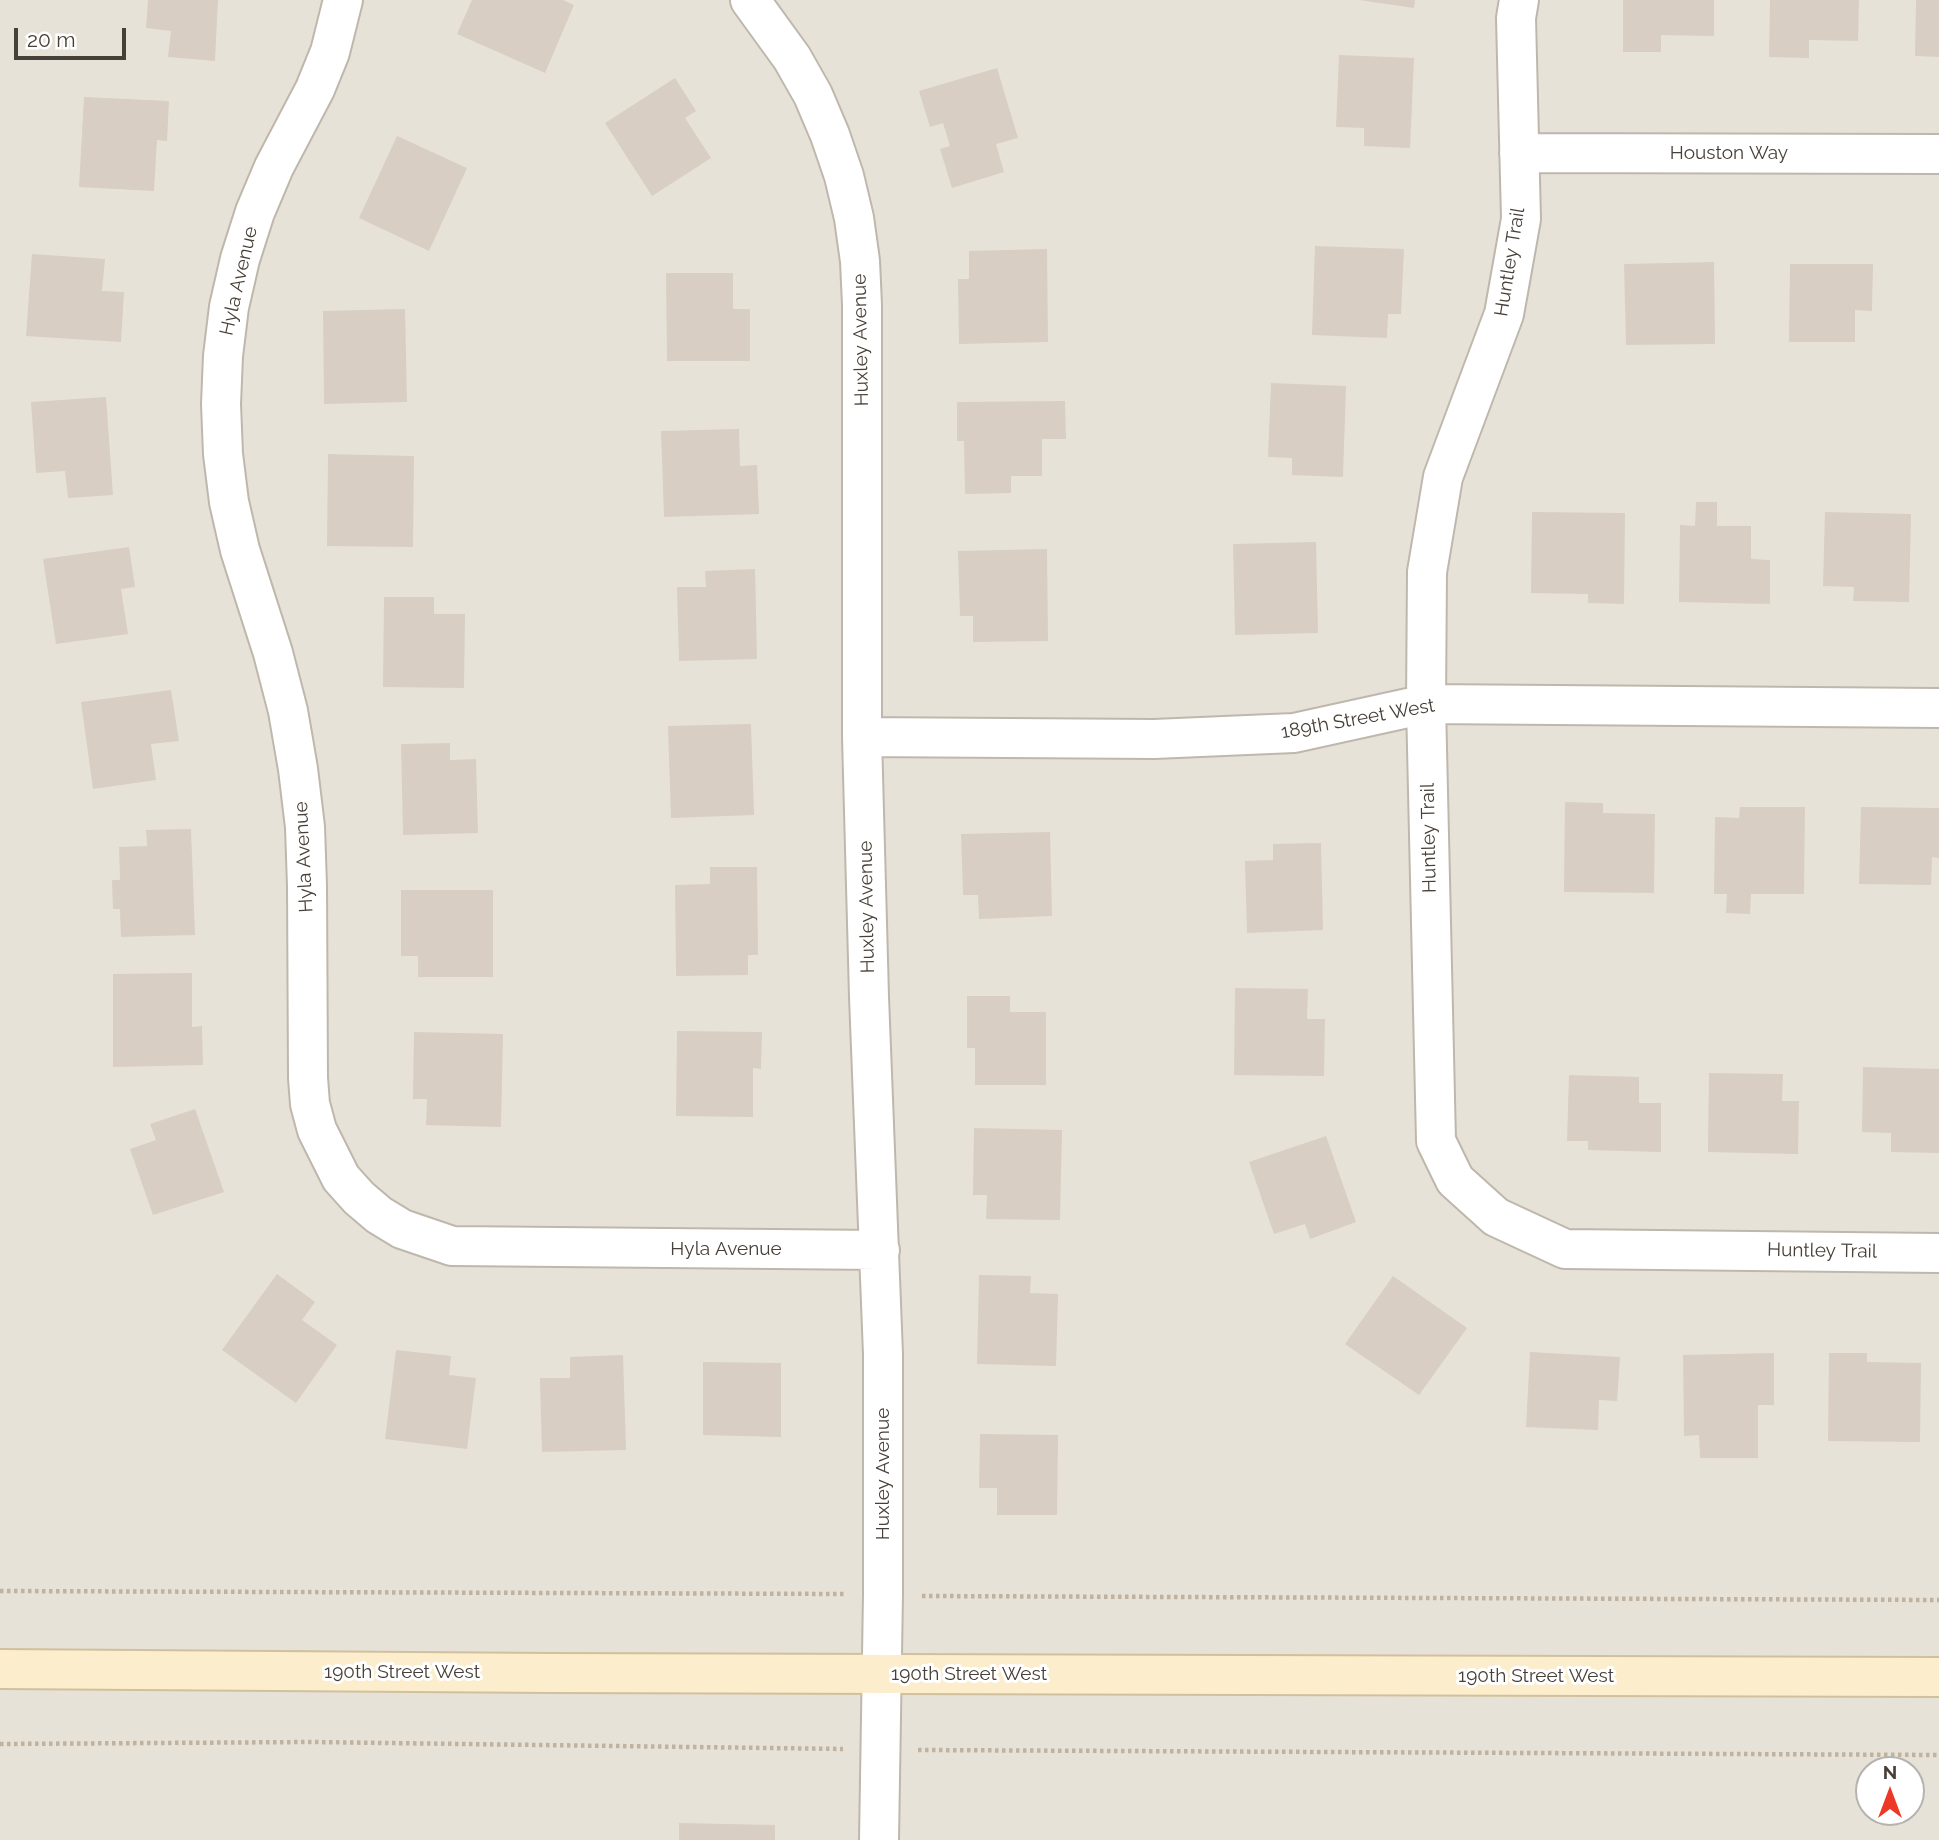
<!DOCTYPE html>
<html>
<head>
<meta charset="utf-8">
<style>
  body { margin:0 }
  #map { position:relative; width:1939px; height:1840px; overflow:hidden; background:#f4f0ea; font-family:Raleway,sans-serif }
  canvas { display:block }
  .north { position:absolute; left:1855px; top:1756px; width:70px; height:70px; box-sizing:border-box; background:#fff; border:2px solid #b5b3af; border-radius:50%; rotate:0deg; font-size:19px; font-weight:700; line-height:28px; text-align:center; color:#474038 }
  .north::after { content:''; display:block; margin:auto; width:24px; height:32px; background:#ee3827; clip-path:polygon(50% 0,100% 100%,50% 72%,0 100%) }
  .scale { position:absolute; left:14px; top:28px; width:112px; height:32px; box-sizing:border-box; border:4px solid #474038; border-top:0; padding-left:9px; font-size:21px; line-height:24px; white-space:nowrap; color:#474038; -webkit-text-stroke:5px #fff; paint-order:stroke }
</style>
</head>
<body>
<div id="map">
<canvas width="1939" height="1840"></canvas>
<div class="north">N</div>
<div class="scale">20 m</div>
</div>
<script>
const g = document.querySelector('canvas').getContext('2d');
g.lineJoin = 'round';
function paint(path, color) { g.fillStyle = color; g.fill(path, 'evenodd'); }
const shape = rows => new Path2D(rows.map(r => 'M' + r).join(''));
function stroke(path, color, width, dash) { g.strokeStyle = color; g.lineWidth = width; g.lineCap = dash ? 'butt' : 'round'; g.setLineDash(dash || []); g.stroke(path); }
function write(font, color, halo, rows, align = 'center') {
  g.font = font + ' Raleway,sans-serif'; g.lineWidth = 6; g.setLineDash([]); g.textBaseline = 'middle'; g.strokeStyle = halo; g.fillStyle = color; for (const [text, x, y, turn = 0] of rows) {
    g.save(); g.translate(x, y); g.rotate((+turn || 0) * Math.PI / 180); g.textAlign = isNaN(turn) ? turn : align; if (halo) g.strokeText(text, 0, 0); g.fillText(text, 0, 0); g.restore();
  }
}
paint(shape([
  [0,0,1939,0,1939,1840,0,1840],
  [1869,1770,1911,1770,1911,1812,1869,1812]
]), '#e7e2d8');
paint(shape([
  [148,0,218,0,215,61,168,57,171,31,146,28],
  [472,0,563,0,574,5,545,73,457,34],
  [1359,0,1415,0,1414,8],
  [1623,0,1714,0,1714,36,1661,35,1661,52,1623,52],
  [1770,0,1859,0,1858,41,1809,40,1809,58,1769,57],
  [1916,0,1939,0,1939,57,1915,56],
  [1339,55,1414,58,1410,148,1364,146,1364,128,1336,127],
  [997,68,1018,138,996,144,1004,172,952,188,940,149,950,146,943,123,930,127,919,91],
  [675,78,696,111,685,118,711,158,652,196,605,123],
  [84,97,169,101,167,141,157,140,154,191,79,187],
  [397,136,467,168,429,251,359,218],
  [1315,246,1404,249,1401,314,1388,314,1387,338,1312,335],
  [1047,249,1048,342,959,344,958,279,969,279,969,251],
  [32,254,105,259,102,291,124,292,121,342,26,336],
  [1714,262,1715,344,1626,345,1624,264],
  [1790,264,1873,264,1872,311,1855,310,1855,342,1789,342],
  [666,273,733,273,733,309,750,309,750,361,667,361],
  [405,309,407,402,324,404,323,311],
  [1271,383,1346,386,1343,477,1292,475,1292,458,1268,457],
  [106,397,113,495,68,498,65,471,36,473,31,402],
  [1065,401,1066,439,1042,439,1042,476,1011,476,1011,493,965,494,964,441,957,441,957,402],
  [739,429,740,466,757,465,759,514,664,517,661,431],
  [328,454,414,456,413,547,327,546],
  [1696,502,1717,502,1717,526,1751,526,1751,559,1770,560,1770,604,1679,602,1680,525,1695,526],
  [1532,512,1625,513,1624,604,1588,603,1588,594,1531,593],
  [1825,512,1911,514,1909,602,1853,601,1854,587,1823,586],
  [1316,542,1318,633,1235,635,1233,544],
  [129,547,135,587,121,589,128,634,56,644,43,559],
  [1047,549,1048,641,973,642,973,616,960,616,958,551],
  [755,569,757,659,679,661,677,587,706,587,705,571],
  [384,597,434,597,434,614,465,614,464,688,383,687],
  [171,690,179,741,151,744,156,780,93,789,81,702],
  [751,724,754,815,671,818,668,726],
  [450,743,450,760,476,759,478,833,403,835,401,744],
  [1565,802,1603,803,1603,813,1655,814,1654,893,1564,892],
  [1740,807,1805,807,1804,894,1751,894,1750,914,1726,913,1727,894,1714,894,1715,817,1739,818],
  [1861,807,1939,808,1939,858,1932,857,1931,885,1859,884],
  [191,829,195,935,121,937,120,909,113,909,112,880,120,880,119,847,147,846,146,830],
  [1050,832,1052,916,979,919,978,895,963,895,961,834],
  [1321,843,1323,930,1247,933,1245,861,1273,860,1273,844],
  [710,867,757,867,758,955,748,955,748,975,676,976,675,885,710,884],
  [401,890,493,890,493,977,418,977,418,956,401,956],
  [192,973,192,1027,202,1026,203,1065,113,1067,113,974],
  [1235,988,1308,989,1307,1019,1325,1019,1324,1076,1234,1075],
  [967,996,1010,996,1010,1012,1046,1012,1046,1085,975,1085,975,1048,967,1048],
  [677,1031,762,1032,761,1069,753,1068,753,1117,676,1116],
  [414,1032,503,1034,501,1127,426,1125,427,1099,413,1099],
  [1863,1067,1939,1069,1939,1153,1891,1152,1891,1133,1862,1132],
  [1709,1073,1783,1074,1782,1101,1799,1101,1798,1154,1708,1152],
  [1569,1075,1639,1077,1639,1103,1661,1103,1661,1152,1588,1150,1588,1141,1567,1141],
  [195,1109,224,1192,153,1215,130,1149,156,1140,150,1124],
  [974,1128,1062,1130,1060,1220,986,1219,987,1195,973,1195],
  [1326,1136,1356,1222,1310,1239,1305,1224,1274,1234,1249,1162],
  [277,1274,315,1302,302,1320,337,1345,296,1403,222,1350],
  [979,1275,1031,1276,1030,1293,1058,1294,1056,1366,977,1364],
  [1393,1276,1467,1328,1419,1395,1345,1344],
  [396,1350,451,1356,449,1375,476,1378,467,1449,385,1439],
  [1530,1352,1620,1357,1617,1401,1599,1400,1598,1430,1526,1427],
  [1774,1353,1774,1405,1758,1405,1758,1458,1700,1458,1699,1435,1684,1436,1683,1355],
  [1829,1353,1867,1353,1867,1362,1921,1363,1920,1442,1828,1441],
  [623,1355,626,1450,542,1452,540,1378,570,1378,570,1357],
  [703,1362,781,1363,781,1437,703,1435],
  [980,1434,1058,1435,1057,1515,997,1515,997,1488,979,1488],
  [679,1823,775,1825,775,1840,679,1840]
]), '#d8cec3');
const street = shape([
  [343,0,330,52,315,89,274,167,255,212,240,259,229,307,223,356,221,404,223,454,229,502,240,550,273,653,288,711,298,769,305,827,307,886,308,1078,310,1104,317,1130,341,1178,359,1198,379,1215,402,1229,452,1246,880,1250],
  [750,0,792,58,813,95,830,135,844,176,854,218,860,261,862,305,862,737,869,997,883,1354,883,1594,879,1840],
  [1519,0,1516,18,1521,219,1504,314,1443,477,1427,572,1426,704,1436,1141,1455,1180,1496,1217,1565,1249,1939,1253],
  [1519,153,1939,154],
  [862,737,1154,739,1294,733,1426,704,1939,708]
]);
const secondary = shape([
  [0,1669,551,1673,1939,1677]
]);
stroke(street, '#bfb7ac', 42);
stroke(secondary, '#d1c09c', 42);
stroke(shape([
  [0,1591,847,1594],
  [922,1596,1939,1600],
  [0,1744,311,1742,843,1749],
  [918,1750,1939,1755]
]), '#c0b29f', 4.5, [3.5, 3.5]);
stroke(street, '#fff', 38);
stroke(secondary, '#fcedcc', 38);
write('19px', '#474038', '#fff', [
  ["Houston Way",1729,153],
  ["Huntley Trail",1510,262,-81],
  ["Hyla Avenue",239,281,-77],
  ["Huxley Avenue",861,340,-91],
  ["189th Street West",1358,719,-10],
  ["Huntley Trail",1429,838,-91],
  ["Hyla Avenue",304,857,-93],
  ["Huxley Avenue",867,907,-91],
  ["Hyla Avenue",726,1249],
  ["Huntley Trail",1822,1251,1],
  ["Huxley Avenue",883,1474,-90],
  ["190th Street West",402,1672],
  ["190th Street West",969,1674],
  ["190th Street West",1536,1676]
]);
</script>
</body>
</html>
